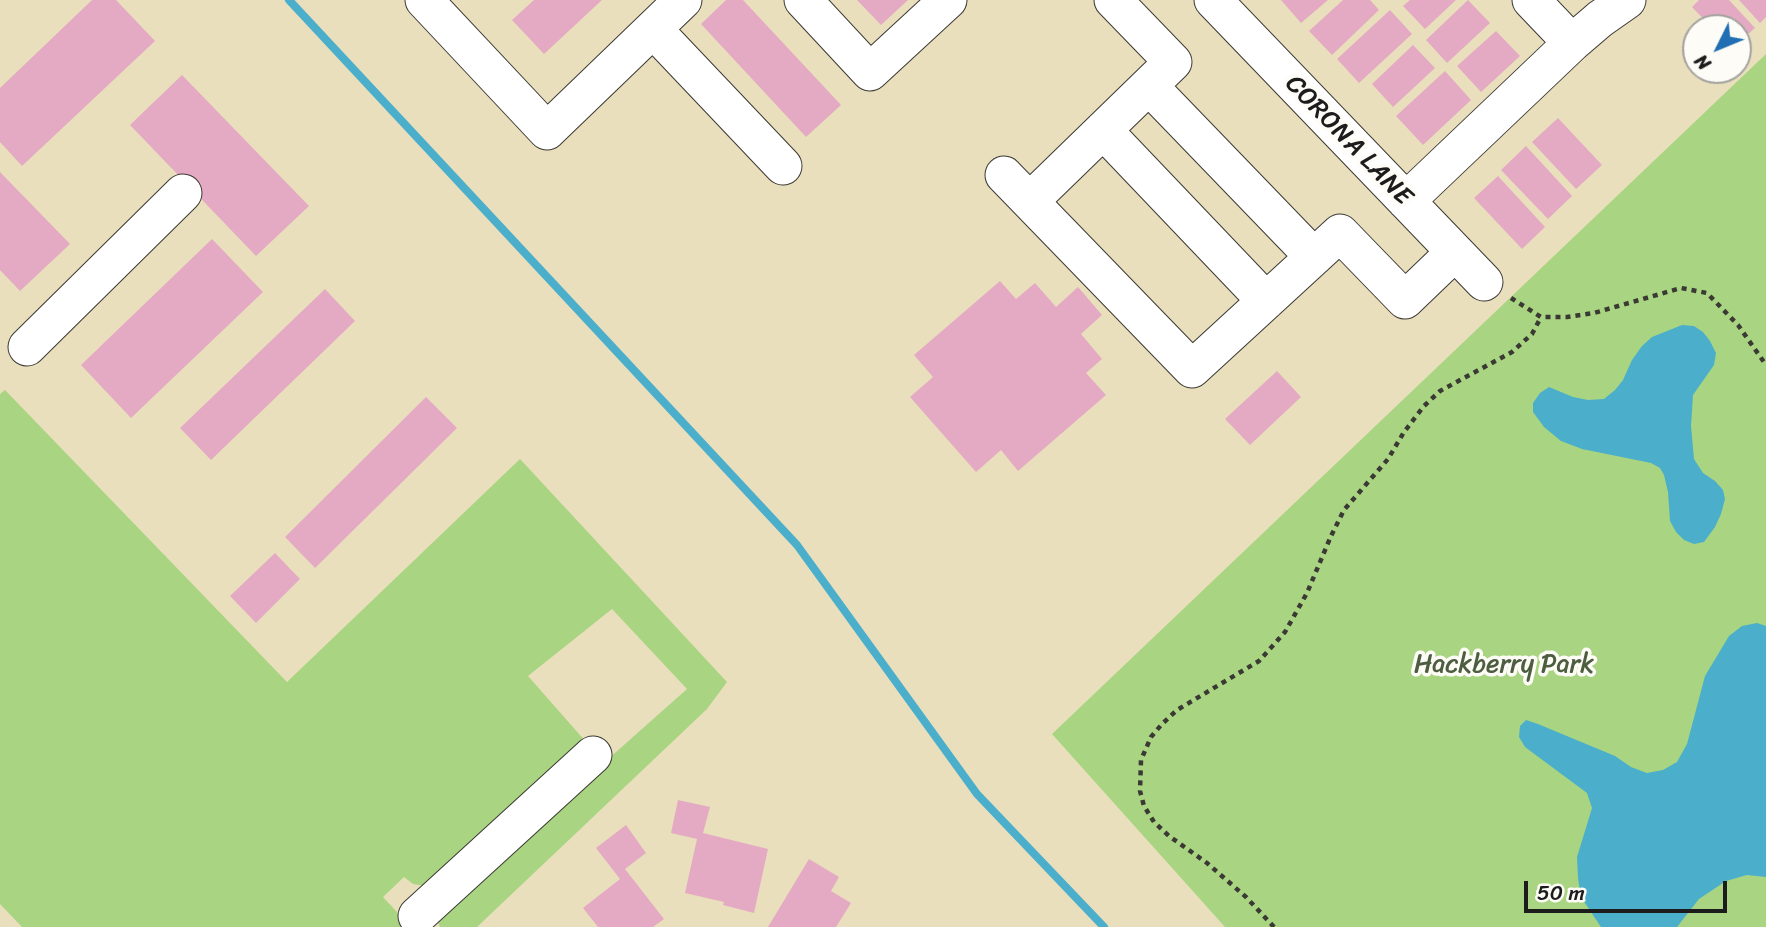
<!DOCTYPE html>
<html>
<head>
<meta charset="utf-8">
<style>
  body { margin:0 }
  #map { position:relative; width:1766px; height:927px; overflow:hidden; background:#e9dfbc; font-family:Sriracha,sans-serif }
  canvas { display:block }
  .north { position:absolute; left:1682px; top:14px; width:70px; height:70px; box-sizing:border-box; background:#fdfcf7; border:2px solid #a3a29f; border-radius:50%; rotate:227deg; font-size:19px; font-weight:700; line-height:28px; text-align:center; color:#1c1c1c }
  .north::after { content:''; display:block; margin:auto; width:24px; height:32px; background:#1f6fb2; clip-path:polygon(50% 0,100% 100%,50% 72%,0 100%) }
  .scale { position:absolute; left:1524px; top:881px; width:203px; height:32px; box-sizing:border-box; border:4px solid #1c1c1c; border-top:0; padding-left:9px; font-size:21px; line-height:24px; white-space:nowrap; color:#1c1c1c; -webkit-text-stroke:5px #fdfcf7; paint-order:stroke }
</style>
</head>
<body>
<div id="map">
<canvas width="1766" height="927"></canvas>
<div class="north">N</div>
<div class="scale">50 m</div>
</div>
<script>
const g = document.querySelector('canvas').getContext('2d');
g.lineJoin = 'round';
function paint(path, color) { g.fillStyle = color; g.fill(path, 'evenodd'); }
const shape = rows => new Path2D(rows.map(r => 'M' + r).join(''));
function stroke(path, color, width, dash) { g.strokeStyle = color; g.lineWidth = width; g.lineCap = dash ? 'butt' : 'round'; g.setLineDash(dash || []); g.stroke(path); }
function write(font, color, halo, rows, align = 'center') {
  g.font = font + ' Sriracha,sans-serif'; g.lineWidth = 7; g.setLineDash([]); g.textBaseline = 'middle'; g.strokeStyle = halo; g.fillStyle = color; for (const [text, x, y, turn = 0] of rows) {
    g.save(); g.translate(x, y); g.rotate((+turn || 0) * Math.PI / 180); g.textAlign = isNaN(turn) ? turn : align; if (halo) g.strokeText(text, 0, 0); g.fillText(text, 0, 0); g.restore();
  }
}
paint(shape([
  [1766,54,1766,927,1225,927,1052,734],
  [5,390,287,682,520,459,727,682,707,709,477,927,440,927,438,922,607,760,687,689,612,609,528,676,587,743,426,886,413,884,404,877,383,897,411,927,22,927,0,904,0,394]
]), '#a9d582');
paint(shape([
  [1682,325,1694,326,1703,332,1710,341,1716,353,1714,365,1693,395,1691,426,1694,459,1703,473,1715,481,1723,490,1725,499,1721,514,1715,527,1704,542,1694,544,1684,540,1676,532,1670,521,1668,492,1664,475,1660,468,1651,463,1582,449,1561,441,1544,427,1533,412,1533,403,1540,393,1549,387,1573,397,1588,400,1604,399,1615,390,1623,380,1632,360,1642,346,1652,337],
  [1757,623,1766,626,1766,877,1747,875,1726,881,1699,899,1677,927,1601,927,1581,897,1578,878,1577,857,1592,808,1587,793,1525,747,1519,737,1520,726,1526,720,1538,724,1615,756,1631,767,1647,773,1663,770,1677,762,1687,744,1705,676,1729,636,1742,626]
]), '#4baeca');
stroke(shape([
  [289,0,797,545,977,794,1104,927]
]), '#4baeca', 8);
paint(shape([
  [92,0,116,0,155,41,22,166,0,142,0,88],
  [534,0,602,0,544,54,512,20],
  [726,0,743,0,841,105,806,137,701,24],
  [857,0,908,0,881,25],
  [1281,0,1328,0,1301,23],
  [1343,0,1370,0,1379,10,1332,55,1309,31],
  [1410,0,1456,0,1425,29,1403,6],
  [1468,0,1490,23,1447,63,1426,40],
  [1699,0,1729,0,1755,28,1738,43,1738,28,1712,28,1692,7],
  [1739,0,1766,0,1766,17,1760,23],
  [1390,10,1412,34,1359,83,1337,59],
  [1496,31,1520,56,1481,92,1457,66],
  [1413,45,1435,68,1393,107,1372,84],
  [1445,71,1471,100,1423,145,1396,116],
  [182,75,309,206,256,256,130,125],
  [1558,118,1602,165,1576,189,1532,142],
  [1526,146,1572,196,1548,219,1501,170],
  [0,172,70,244,20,291,0,270],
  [1498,176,1545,227,1522,249,1474,198],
  [212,239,263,292,131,418,81,365],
  [1000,281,1016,299,1035,283,1056,307,1078,287,1102,315,1081,334,1102,359,1086,373,1106,395,1018,471,1001,450,976,472,910,397,933,377,914,355],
  [325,289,355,321,211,460,180,428],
  [1277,371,1301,397,1250,445,1225,419],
  [426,397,457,428,315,568,285,537],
  [275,553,300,579,256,623,230,596],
  [678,800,710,807,703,833,768,849,754,913,723,905,724,902,685,893,697,839,671,833],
  [626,825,646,853,625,869,664,919,653,927,598,927,583,908,620,879,596,848],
  [809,859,839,877,831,891,851,903,836,927,768,927]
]), '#e4aac3');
const minor = shape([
  [424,0,547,131,683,0],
  [803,0,870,72,948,0],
  [1213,0,1484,282],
  [1531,0,1572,43],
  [653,29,783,166],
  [1149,86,1314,257],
  [1103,130,1266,301],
  [1004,175,1192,369,1340,233,1405,300,1455,252],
  [1030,201,1173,62,1113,0],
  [1406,201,1572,43,1600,19,1627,0],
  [27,347,183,193],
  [417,916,593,755]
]);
stroke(minor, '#3b3934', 39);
stroke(shape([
  [1511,298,1541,317,1567,317,1594,313,1681,288,1707,293,1738,325,1766,365],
  [1274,927,1246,897,1207,863,1169,836,1154,822,1144,806,1140,791,1141,760,1151,737,1162,724,1177,710,1259,661,1285,632,1307,593,1331,536,1344,510,1388,459,1404,432,1424,406,1440,391,1512,352,1532,334,1541,317]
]), '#3b3934', 4.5, [5, 5]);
stroke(minor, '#fff', 37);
write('26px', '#1c1c1c', '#fdfcf7', [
  ["CORONA LANE",1348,141,46]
]);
write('26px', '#4d5d40', '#fdfcf7', [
  ["Hackberry Park",1504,665]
]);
</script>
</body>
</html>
